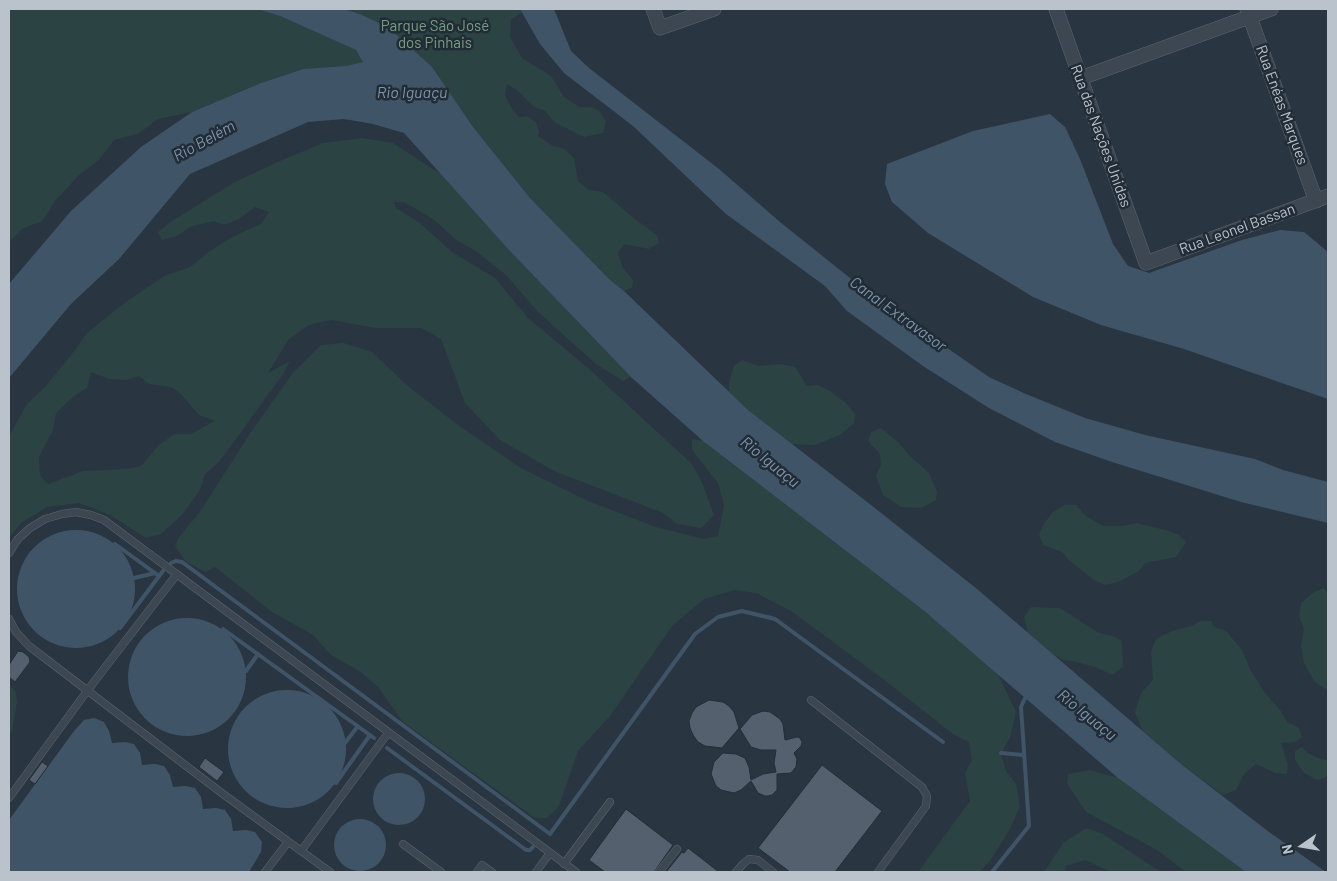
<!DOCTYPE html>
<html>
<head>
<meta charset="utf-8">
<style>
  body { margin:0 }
  #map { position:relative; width:1337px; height:881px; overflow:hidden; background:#293541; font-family:Barlow,sans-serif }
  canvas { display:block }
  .frame { position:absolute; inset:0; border:10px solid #bac2cb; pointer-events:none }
  .north { position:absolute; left:1277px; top:821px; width:50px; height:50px; -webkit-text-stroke:4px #212c36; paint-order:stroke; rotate:257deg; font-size:14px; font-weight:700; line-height:20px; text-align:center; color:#bac2cb }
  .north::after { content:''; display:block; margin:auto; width:18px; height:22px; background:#bac2cb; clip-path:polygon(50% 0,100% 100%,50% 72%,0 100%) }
</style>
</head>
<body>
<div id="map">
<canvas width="1337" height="881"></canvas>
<div class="frame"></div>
<div class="north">N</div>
</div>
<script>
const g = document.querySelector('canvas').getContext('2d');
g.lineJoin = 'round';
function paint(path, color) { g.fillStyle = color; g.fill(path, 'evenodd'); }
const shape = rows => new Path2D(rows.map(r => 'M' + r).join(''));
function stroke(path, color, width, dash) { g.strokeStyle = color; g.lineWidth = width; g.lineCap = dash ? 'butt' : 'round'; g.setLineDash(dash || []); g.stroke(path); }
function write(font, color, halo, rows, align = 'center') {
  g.font = font + ' Barlow,sans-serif'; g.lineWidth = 5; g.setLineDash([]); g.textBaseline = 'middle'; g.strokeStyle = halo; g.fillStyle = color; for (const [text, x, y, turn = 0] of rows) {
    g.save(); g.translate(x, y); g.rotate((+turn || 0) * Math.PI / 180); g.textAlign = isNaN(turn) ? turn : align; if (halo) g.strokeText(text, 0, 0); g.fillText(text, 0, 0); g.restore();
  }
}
paint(shape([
  [9,9,257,9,280,16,356,50,364,62,346,66,303,69,261,83,192,112,158,119,138,134,114,140,99,160,79,175,56,200,42,221,22,229,9,242],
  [343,9,520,9,522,13,511,19,510,37,522,58,551,76,564,97,579,107,592,107,600,112,606,121,603,133,584,137,554,122,545,111,534,107,517,90,507,84,505,95,512,109,519,117,527,116,536,122,539,131,538,136,553,146,565,149,574,158,578,181,589,190,603,192,635,219,657,235,659,243,649,249,624,244,618,253,623,268,633,280,632,288,624,291,609,279,530,198,473,127,431,67,389,28],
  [362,138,393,143,442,175,508,249,631,377,623,381,596,364,538,312,506,275,477,252,455,239,433,219,404,202,394,202,396,208,420,223,452,252,495,278,528,318,588,368,691,463,701,480,714,515,701,528,677,524,663,513,554,471,500,440,465,403,441,339,421,328,376,328,331,320,309,325,289,339,268,373,290,361,284,373,219,462,205,474,200,490,182,515,161,534,146,538,108,514,79,503,47,507,21,523,9,538,9,436,27,404,45,387,72,354,87,333,123,304,164,276,190,267,210,251,230,238,261,224,269,212,255,207,239,219,224,225,214,221,190,227,177,236,162,240,158,232,169,223,233,183,280,161,323,143],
  [91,372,109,379,127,380,139,376,149,384,171,387,181,394,199,415,215,421,191,434,174,434,159,445,141,466,126,469,83,471,48,484,40,475,39,457,53,430,56,413,74,396,87,388],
  [344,343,372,352,408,386,458,425,521,468,588,501,656,527,704,539,718,536,724,505,718,483,692,450,692,439,703,441,923,610,998,674,1016,712,1011,735,1001,754,1006,771,1016,784,1020,806,1010,829,992,858,980,872,918,872,970,801,965,773,972,760,969,742,953,734,883,679,791,611,756,593,735,590,704,599,673,625,610,716,578,751,559,806,547,818,535,818,403,722,378,687,359,671,331,655,313,635,272,612,215,567,206,572,186,562,175,546,179,537,199,513,251,432,292,374,321,345],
  [742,360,758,366,781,364,795,367,807,386,818,385,830,391,846,403,855,414,854,423,840,435,815,445,791,444,748,410,729,392,729,382,734,366],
  [881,428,896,440,910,456,929,473,937,492,936,500,921,508,901,507,883,495,876,476,881,465,880,454,868,441,871,432],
  [1065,505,1076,505,1086,516,1103,526,1123,526,1137,523,1169,531,1179,535,1186,542,1176,557,1145,563,1139,571,1118,582,1105,585,1094,580,1070,561,1062,552,1043,545,1039,534,1045,522,1053,512],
  [1324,588,1328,593,1328,691,1314,681,1304,663,1301,646,1304,629,1299,616,1301,603,1314,592],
  [1031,607,1060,608,1099,633,1113,636,1122,641,1123,667,1112,675,1098,668,1073,661,1063,660,1051,653,1028,633,1024,617],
  [1200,621,1211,621,1214,627,1226,631,1242,650,1251,671,1265,693,1281,711,1287,722,1299,728,1302,737,1295,742,1281,743,1288,765,1287,774,1275,773,1256,764,1244,774,1236,790,1223,795,1181,764,1142,730,1135,712,1141,693,1153,680,1151,652,1156,639,1172,631,1192,626],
  [9,685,15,690,17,702,12,731,9,734],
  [1302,747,1308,753,1320,759,1328,760,1328,775,1327,777,1317,780,1304,773,1295,760,1295,751],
  [1090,770,1118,778,1246,872,1186,872,1157,850,1086,812,1067,784,1068,774],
  [1086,828,1103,834,1161,872,1111,872,1085,860,1066,866,1064,872,1044,872,1063,843]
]), '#2c4343');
paint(shape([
  [257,9,343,9,360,14,389,28,432,67,473,127,530,198,609,279,624,291,748,410,871,505,977,589,1181,764,1269,832,1326,872,1246,872,1118,778,923,610,703,441,631,377,508,249,404,133,373,124,344,119,308,122,190,174,119,259,71,304,9,378,9,284,71,211,141,147,192,112,261,83,303,69,346,66,363,62,356,50,280,16],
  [520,9,554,9,571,51,589,68,719,169,780,222,875,298,989,377,1026,394,1085,418,1145,435,1255,459,1283,470,1328,482,1328,523,1241,502,1112,462,1055,442,989,408,923,366,847,311,825,286,726,214,633,126,564,73,540,44],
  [1050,114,1065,127,1080,159,1113,244,1128,266,1149,273,1242,240,1280,230,1304,232,1328,252,1328,399,1184,349,1101,325,1033,297,928,233,892,202,885,184,887,164,973,131],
  '17 589a59 59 0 1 1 118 0a59 59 0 1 1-118 0Z',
  '128 677a59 59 0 1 1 118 0a59 59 0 1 1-118 0Z',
  '228 749a59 59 0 1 1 118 0a59 59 0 1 1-118 0Z',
  [94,718,104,722,109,731,112,743,125,742,134,744,140,753,142,765,155,764,164,766,170,775,173,787,186,786,195,788,201,797,203,809,216,808,225,810,231,819,233,831,246,830,255,832,262,842,261,852,249,872,9,872,9,820,74,731,84,720],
  '373 799a26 26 0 1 1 52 0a26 26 0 1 1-52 0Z',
  '334 845a26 26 0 1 1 52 0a26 26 0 1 1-52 0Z'
]), '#405468');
stroke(shape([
  [115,544,159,576],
  [171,563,176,561,182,562,550,834,695,634,718,617,742,611,775,619,943,742],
  [134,578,155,573],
  [120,628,163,571],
  [223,629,374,738],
  [246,671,258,654],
  [345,743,358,726],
  [387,748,526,850,530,850,533,847],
  [1001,753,1023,755],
  [336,783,370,735],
  [992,872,1029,826,1021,707,1027,694]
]), '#405468', 4);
const building = shape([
  [18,651,23,652,29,657,30,662,15,682,9,677,9,665,18,651],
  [709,700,723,702,729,706,734,712,739,728,722,748,705,746,698,742,693,735,690,728,689,721,692,713,696,707,709,700],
  [763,711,770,712,780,719,783,724,785,740,797,737,800,738,802,742,801,746,794,753,797,759,796,767,791,773,777,774,777,790,772,795,768,796,765,796,758,793,751,781,741,790,734,793,721,790,716,786,711,774,714,762,723,753,736,754,745,758,749,767,751,780,763,774,776,772,774,763,776,750,761,750,751,747,740,729,752,715,763,711],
  [205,758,224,772,217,781,199,767,205,758],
  [42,762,48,766,35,784,29,780,42,762],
  [822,765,882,811,835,872,790,872,758,848,822,765],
  [626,809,673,845,654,872,605,872,589,860,626,809],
  [688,848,719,872,666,872,682,852,684,853,688,848]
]);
paint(building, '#54606e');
stroke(building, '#232e38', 1);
const lane = shape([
  [9,553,18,539,30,528,45,519,62,514,76,512,91,515,104,520,576,872],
  [9,619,16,632,29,646,223,794,330,872],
  [811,700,922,787,927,796,926,806,878,872],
  [9,798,87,691,177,574],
  [403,844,441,872],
  [301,851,388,733],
  [564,864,610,802],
  [265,872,288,842],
  [477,872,482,865,492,872],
  [536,872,550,853],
  [659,872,677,849],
  [736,872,743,864,749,859,758,860,773,872]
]);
const street = shape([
  [653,9,660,28,714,9],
  [1056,9,1146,263,1328,196],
  [1247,9,1316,201],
  [1081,78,1271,9]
]);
stroke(lane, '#5b656e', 8);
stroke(street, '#5b656e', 15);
stroke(lane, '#3d4751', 7);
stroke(street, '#3d4751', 14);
write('15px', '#7a9f7f', '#212c36', [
  ["Parque São José",435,26],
  ["dos Pinhais",435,43]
]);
write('15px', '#bac2cb', '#212c36', [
  ["Rua Enéas Marques",1282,105,70],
  ["Rua das Nações Unidas",1101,136,70],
  ["Rua Leonel Bassan",1237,229,-20]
]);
write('italic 16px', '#7d95ab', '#212c36', [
  ["Rio Iguaçu",412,93],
  ["Rio Belém",204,141,-29],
  ["Canal Extravasor",898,314,36],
  ["Rio Iguaçu",770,462,39],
  ["Rio Iguaçu",1087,715,39]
]);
</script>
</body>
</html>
